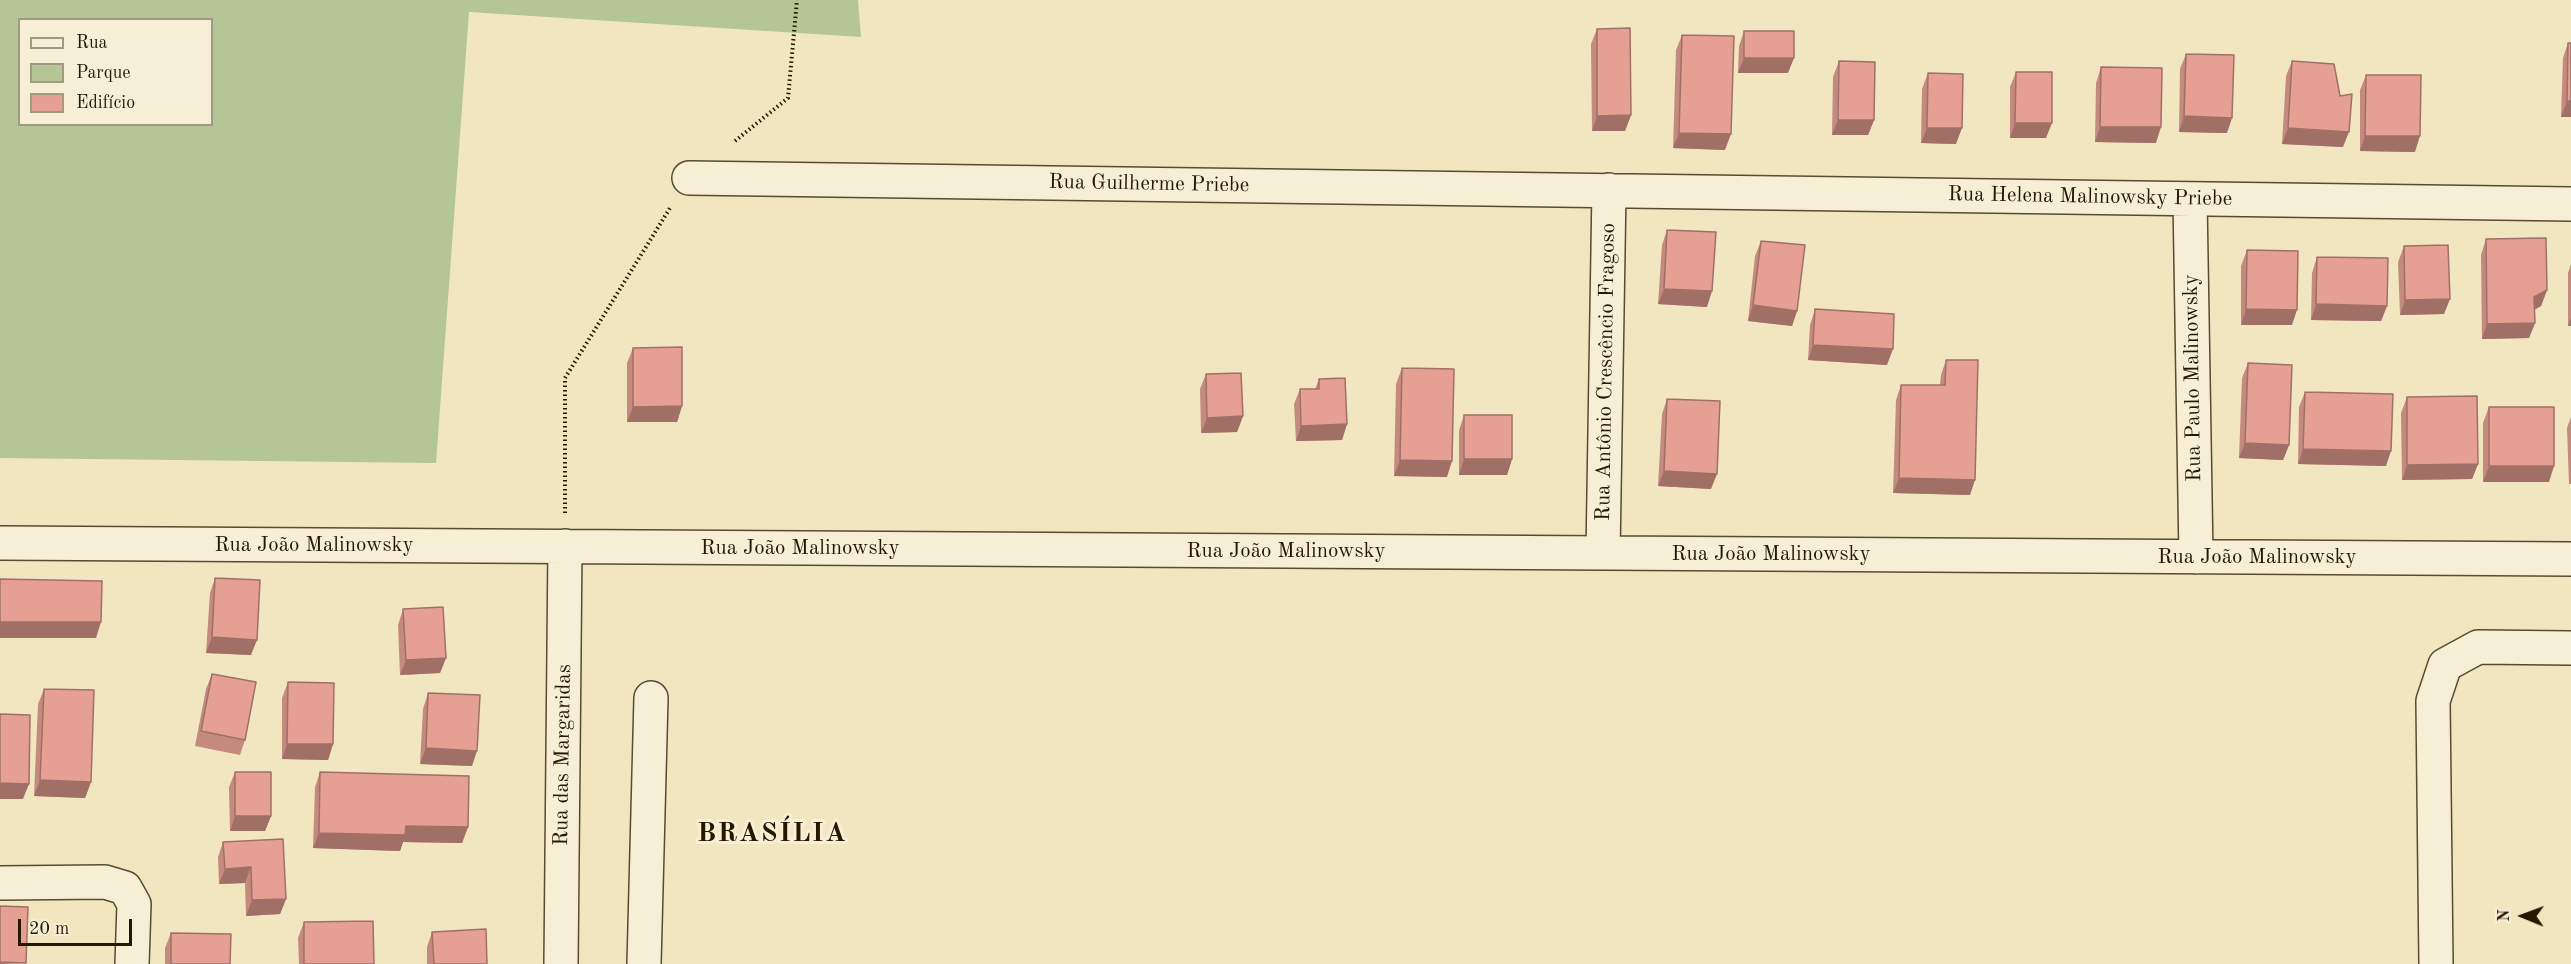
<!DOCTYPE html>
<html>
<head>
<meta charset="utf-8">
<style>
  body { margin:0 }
  #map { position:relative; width:2571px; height:964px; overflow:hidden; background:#f1e6bf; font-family:"Old Standard TT",serif }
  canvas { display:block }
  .legend { position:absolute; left:18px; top:18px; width:195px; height:108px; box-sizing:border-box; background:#f6efd5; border:2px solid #a39880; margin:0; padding:8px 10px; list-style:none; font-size:18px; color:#271600 }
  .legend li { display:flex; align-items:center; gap:12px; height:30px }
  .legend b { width:30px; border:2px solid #a39880 }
  .north { position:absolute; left:2493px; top:886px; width:60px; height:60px; -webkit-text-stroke:4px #f6efd5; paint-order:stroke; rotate:271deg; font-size:16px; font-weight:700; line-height:24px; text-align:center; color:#271600 }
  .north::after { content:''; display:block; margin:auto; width:21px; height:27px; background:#271600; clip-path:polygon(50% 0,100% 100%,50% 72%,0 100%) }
  .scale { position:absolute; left:18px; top:919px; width:114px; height:27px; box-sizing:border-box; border:3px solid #271600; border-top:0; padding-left:8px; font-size:18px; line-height:21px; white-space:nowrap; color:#271600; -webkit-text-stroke:4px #f6efd5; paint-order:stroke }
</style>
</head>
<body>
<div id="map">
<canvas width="2571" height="964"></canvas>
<ul class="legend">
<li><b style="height:8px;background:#f6efd5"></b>Rua</li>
<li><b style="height:16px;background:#b4c696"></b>Parque</li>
<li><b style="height:16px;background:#e5a093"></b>Edifício</li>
</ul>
<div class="north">N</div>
<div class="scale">20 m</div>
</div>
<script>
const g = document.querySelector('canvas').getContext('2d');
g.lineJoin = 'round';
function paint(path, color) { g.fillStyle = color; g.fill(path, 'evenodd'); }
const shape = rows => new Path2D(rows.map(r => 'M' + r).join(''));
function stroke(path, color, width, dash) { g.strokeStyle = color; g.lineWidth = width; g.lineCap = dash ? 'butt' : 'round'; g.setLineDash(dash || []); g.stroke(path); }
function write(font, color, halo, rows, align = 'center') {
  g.font = font + ' "Old Standard TT",serif'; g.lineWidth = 6; g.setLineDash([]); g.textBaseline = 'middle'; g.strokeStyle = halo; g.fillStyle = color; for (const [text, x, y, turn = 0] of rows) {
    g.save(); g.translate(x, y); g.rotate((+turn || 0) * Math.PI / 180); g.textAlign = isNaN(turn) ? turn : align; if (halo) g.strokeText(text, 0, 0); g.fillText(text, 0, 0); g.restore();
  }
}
paint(shape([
  [0,0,858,0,861,37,469,12,436,463,0,458],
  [20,20,212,20,212,124,20,124]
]), '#b4c696');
const minor = shape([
  [689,178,2571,204],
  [2190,199,2196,557],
  [0,543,2571,559],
  [1603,553,1609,190],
  [0,883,105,882,125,888,134,904,132,964],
  [561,964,565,546],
  [644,964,651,698],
  [2436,964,2433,701,2445,665,2478,647,2571,648]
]);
stroke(minor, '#5a4a30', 36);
stroke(shape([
  [735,141,788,98,797,0],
  [565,513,565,378,670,208]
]), '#271600', 4, [1.5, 3]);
stroke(minor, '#f6efd5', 33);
paint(shape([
  [1597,29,1631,115,1625,131,1592,131,1591,44],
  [1744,31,1788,73,1738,73,1739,46],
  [1682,35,1725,150,1673,148,1676,50],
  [2568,43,2571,43,2571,117,2561,117,2563,58],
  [2186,54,2227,133,2179,132,2180,69],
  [1839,61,1874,120,1868,135,1832,135,1833,77],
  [2292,61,2343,147,2282,144,2286,76],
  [2101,67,2156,143,2095,142,2096,83],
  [2016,72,2046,138,2010,138,2010,87],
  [1928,73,1956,144,1921,143,1922,89],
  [2366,75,2415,152,2360,151,2360,90],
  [1667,230,1707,307,1658,304,1662,245],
  [2486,239,2547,290,2541,306,2535,309,2535,323,2529,338,2482,339,2481,255],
  [1761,241,1797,311,1792,326,1748,321,1755,256],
  [2404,246,2444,314,2400,315,2398,262],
  [2247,250,2292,325,2241,325,2241,266],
  [2317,257,2387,306,2381,321,2311,320,2312,273],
  [2571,264,2571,326,2568,326,2568,273],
  [1815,309,1887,365,1808,360,1810,325],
  [633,348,682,406,677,422,627,422,627,363],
  [1946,360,1970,495,1893,493,1896,400,1901,385,1940,385,1941,375],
  [2248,363,2289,445,2283,460,2239,458,2242,378],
  [1402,368,1447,477,1394,476,1396,384],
  [1206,374,1243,416,1237,432,1201,433,1200,389],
  [1319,379,1347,424,1342,440,1296,441,1294,404,1300,389,1315,389],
  [2305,392,2386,466,2298,464,2299,407],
  [2407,397,2478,464,2472,479,2402,480,2401,413],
  [1667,399,1711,489,1658,486,1662,414],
  [2489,407,2549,482,2483,482,2483,423],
  [1464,415,1512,459,1507,475,1459,475,1459,430],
  [2571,417,2571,484,2569,484,2567,428],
  [215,578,251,655,206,653,210,593],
  [403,609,446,658,440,673,400,675,398,625],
  [212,674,245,740,240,755,195,746,206,689],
  [288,682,333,744,328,760,282,759,282,698],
  [44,689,91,782,85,798,34,796,38,704],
  [428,693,472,766,420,764,423,709],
  [235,772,271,816,265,831,230,831,229,787],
  [320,772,468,827,462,843,403,842,400,851,313,848,315,787],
  [223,842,286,899,280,914,246,916,245,883,219,884,218,857],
  [304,922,374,964,299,964,298,938],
  [432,932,487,964,427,964,427,947],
  [171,933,230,964,165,964,165,948]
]), '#c58a7e');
paint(shape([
  [1744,58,1794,58,1788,73,1738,73],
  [2567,101,2571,101,2571,117,2561,117],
  [1631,115,1625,131,1592,131,1597,116],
  [2184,116,2232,118,2227,133,2179,132],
  [1838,120,1874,120,1868,135,1832,135],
  [2015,123,2052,123,2046,138,2010,138],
  [2100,127,2161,127,2156,143,2095,142],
  [1927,128,1962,128,1956,144,1921,143],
  [2288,128,2349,132,2343,147,2282,144],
  [1679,133,1731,134,1725,150,1673,148],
  [2365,136,2420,136,2415,152,2360,151],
  [1664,289,1712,291,1707,307,1658,304],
  [2547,290,2541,306,2529,313,2534,297],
  [2450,299,2444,314,2400,315,2405,300],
  [2316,304,2387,306,2381,321,2311,320],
  [1753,305,1797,311,1792,326,1748,321],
  [2246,309,2297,310,2292,325,2241,325],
  [2571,317,2571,326,2568,326],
  [2535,323,2529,338,2482,339,2487,324],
  [1813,345,1893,349,1887,365,1808,360],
  [682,406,677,422,627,422,633,407],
  [1243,416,1237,432,1201,433,1207,418],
  [1347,424,1342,440,1296,441,1301,426],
  [2245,443,2289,445,2283,460,2239,458],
  [2303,449,2391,451,2386,466,2298,464],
  [1464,459,1512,459,1507,475,1459,475],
  [1400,460,1452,461,1447,477,1394,476],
  [2478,464,2472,479,2402,480,2407,465],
  [2489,466,2554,466,2549,482,2483,482],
  [1664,471,1717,474,1711,489,1658,486],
  [1899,478,1975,480,1970,495,1893,493],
  [0,622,101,622,96,638,0,638],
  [212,637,257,640,251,655,206,653],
  [446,658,440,673,400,675,406,660],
  [287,744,333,744,328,760,282,759],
  [426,748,477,751,472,766,420,764],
  [40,780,91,782,85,798,34,796],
  [0,783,29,784,23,799,0,799],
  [235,816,271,816,265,831,230,831],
  [406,826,468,827,462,843,403,842,400,851,313,848,319,833],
  [251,867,245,883,219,884,225,869],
  [286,899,280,914,246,916,252,900],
  [0,962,26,963,0,964]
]), '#a07067');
const building = shape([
  [1630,28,1631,115,1597,116,1597,29,1630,28],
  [1744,31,1794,31,1794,58,1744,58,1744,31],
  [1682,35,1734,36,1731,134,1679,133,1682,35],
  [2568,43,2571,43,2571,101,2567,101,2568,43],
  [2186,54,2234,55,2232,118,2184,116,2186,54],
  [1839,61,1875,62,1874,120,1838,120,1839,61],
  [2292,61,2334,64,2340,96,2352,94,2349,132,2288,128,2292,61],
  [2101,67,2162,68,2161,127,2100,127,2101,67],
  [2016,72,2052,72,2052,123,2015,123,2016,72],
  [1928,73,1963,74,1962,128,1927,128,1928,73],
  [2366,75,2421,75,2420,136,2365,136,2366,75],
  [1667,230,1716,232,1712,291,1664,289,1667,230],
  [2546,238,2547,290,2534,297,2535,323,2487,324,2486,239,2546,238],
  [1761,241,1805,245,1797,311,1753,305,1761,241],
  [2448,245,2450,299,2405,300,2404,246,2448,245],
  [2247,250,2298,251,2297,310,2246,309,2247,250],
  [2317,257,2388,258,2387,306,2316,304,2317,257],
  [1815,309,1894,314,1893,349,1813,345,1815,309],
  [682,347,682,406,633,407,633,348,682,347],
  [1946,360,1978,360,1975,480,1899,478,1901,385,1945,385,1946,360],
  [2248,363,2292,365,2289,445,2245,443,2248,363],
  [1402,368,1454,369,1452,461,1400,460,1402,368],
  [1241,373,1243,416,1207,418,1206,374,1241,373],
  [1345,378,1347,424,1301,426,1300,389,1319,389,1319,379,1345,378],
  [2305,392,2393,394,2391,451,2303,449,2305,392],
  [2477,396,2478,464,2407,465,2407,397,2477,396],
  [1667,399,1720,401,1717,474,1664,471,1667,399],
  [2489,407,2554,407,2554,466,2489,466,2489,407],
  [1464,415,1512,415,1512,459,1464,459,1464,415],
  [215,578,260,580,257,640,212,637,215,578],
  [0,579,102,581,101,622,0,622,0,579],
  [443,607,446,658,406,660,403,609,443,607],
  [212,674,256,682,245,740,201,731,212,674],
  [288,682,334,683,333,744,287,744,288,682],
  [44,689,94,690,91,782,40,780,44,689],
  [428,693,480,695,477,751,426,748,428,693],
  [0,714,30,715,29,784,0,783,0,714],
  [235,772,271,772,271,816,235,816,235,772],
  [320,772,469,776,468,827,406,826,405,835,319,833,320,772],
  [283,839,286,899,252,900,251,867,225,869,223,842,283,839],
  [0,906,28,907,26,963,0,962,0,906],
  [373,921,374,964,304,964,304,922,373,921],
  [486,929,487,964,434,964,432,932,486,929],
  [171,933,231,934,230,964,171,964,171,933]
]);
paint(building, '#e5a093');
stroke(building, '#a07067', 1.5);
write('21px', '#271600', '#f6efd5', [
  ["Rua Guilherme Priebe",1149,184,1],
  ["Rua Helena Malinowsky Priebe",2090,197,1],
  ["Rua Antônio Crescêncio Fragoso",1606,372,-89],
  ["Rua Paulo Malinowsky",2193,378,-91],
  ["Rua João Malinowsky",314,545],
  ["Rua João Malinowsky",800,548],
  ["Rua João Malinowsky",1286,551],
  ["Rua João Malinowsky",1771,554],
  ["Rua João Malinowsky",2257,557],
  ["Rua das Margaridas",563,755,-89]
]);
g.letterSpacing = '1.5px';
write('bold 27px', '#271600', '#f6efd5', [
  ["BRASÍLIA",772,834]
]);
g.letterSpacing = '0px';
</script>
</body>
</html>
